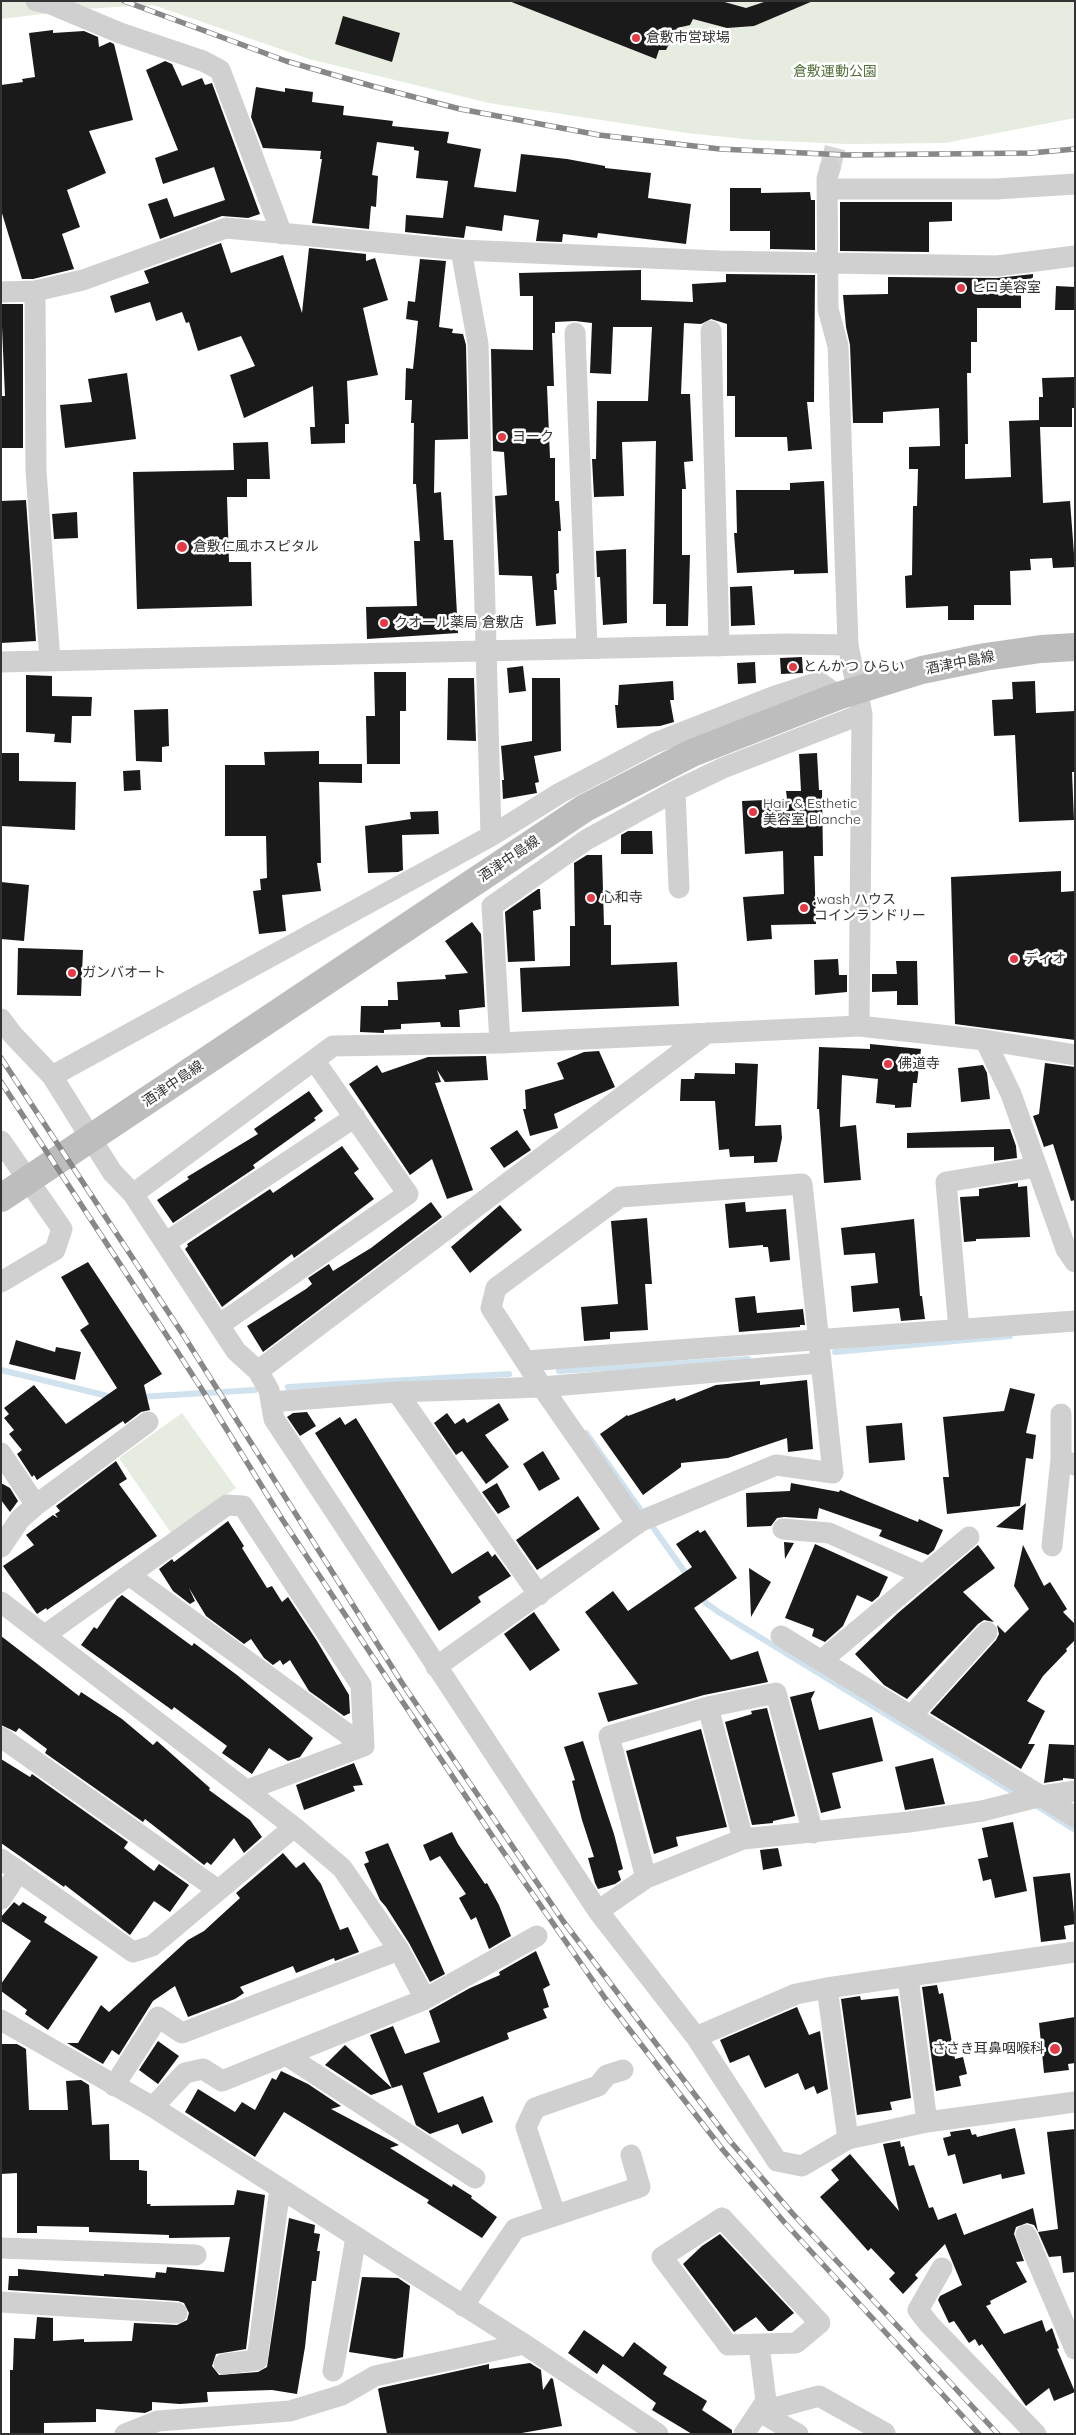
<!DOCTYPE html>
<html>
<head>
<meta charset="utf-8">
<style>
  body { margin:0 }
  #map { position:relative; width:1076px; height:2435px; overflow:hidden; background:#fff; font-family:Quicksand,sans-serif }
  canvas { display:block }
  .frame { position:absolute; inset:0; border:2px solid #333; pointer-events:none }
</style>
</head>
<body>
<div id="map">
<canvas width="1076" height="2435"></canvas>
<div class="frame"></div>
</div>
<script>
const g = document.querySelector('canvas').getContext('2d');
g.lineJoin = 'round';
function paint(path, color) { g.fillStyle = color; g.fill(path, 'evenodd'); }
const shape = rows => new Path2D(rows.map(r => 'M' + r).join(''));
function stroke(path, color, width, dash) { g.strokeStyle = color; g.lineWidth = width; g.lineCap = dash ? 'butt' : 'round'; g.setLineDash(dash || []); g.stroke(path); }
function write(font, color, halo, rows, align = 'center') {
  g.font = font + ' Quicksand,"Noto Sans JP",sans-serif'; g.lineWidth = 5; g.setLineDash([]); g.textBaseline = 'middle'; g.strokeStyle = halo; g.fillStyle = color; for (const [text, x, y, turn = 0] of rows) {
    g.save(); g.translate(x, y); g.rotate((+turn || 0) * Math.PI / 180); g.textAlign = isNaN(turn) ? turn : align; if (halo) g.strokeText(text, 0, 0); g.fillText(text, 0, 0); g.restore();
  }
}
paint(shape([
  [1,1,1075,1,1075,118,945,143,848,144,754,140,687,133,489,103,309,59,153,5,83,9,1,19],
  [182,1413,236,1488,171,1533,119,1458]
]), '#e6ecdf');
stroke(shape([
  [835,1352,1010,1336],
  [1,1370,112,1397],
  [559,1371,748,1359],
  [288,1387,509,1374],
  [139,1397,255,1390],
  [586,1433,689,1578],
  [700,1594,706,1603,717,1611,1021,1797],
  [1034,1804,1075,1830]
]), '#cfe2ee', 6);
paint(shape([
  [509,1,721,1,746,8,767,1,813,1,754,26,727,28,693,19,690,25,677,28,666,50,659,50,656,59],
  [343,16,400,33,392,62,335,44],
  [53,30,53,33,84,31,98,37,99,47,110,42,114,44,133,120,89,131,106,173,67,190,80,227,62,234,74,269,33,279,22,279,1,210,1,85,23,82,22,79,35,77,29,33],
  [165,61,172,64,182,86,202,78,205,85,212,83,260,214,248,218,222,216,160,239,148,204,167,198,174,217,225,200,214,167,163,184,155,158,178,150,146,70],
  [256,87,285,92,285,88,313,92,312,102,344,106,343,115,393,121,392,126,449,132,447,143,481,149,474,187,516,192,521,154,567,159,605,166,605,168,651,173,648,198,691,204,686,244,598,233,597,238,563,234,562,242,536,241,539,220,504,215,502,231,466,226,464,238,405,232,406,215,443,218,448,181,416,178,419,151,414,150,414,147,377,142,372,175,378,176,376,207,371,206,369,229,312,223,322,159,320,159,321,151,263,148,251,117],
  [730,188,761,188,761,193,810,192,811,200,815,200,815,250,770,249,770,231,730,231],
  [840,202,952,202,952,221,929,222,929,252,840,251],
  [221,243,231,273,283,255,302,313,309,248,366,254,366,261,375,258,388,300,363,308,378,375,347,381,349,424,345,424,345,443,311,444,310,427,315,427,313,386,244,418,230,375,255,366,241,336,198,351,189,322,186,323,182,312,156,321,150,302,115,313,110,296,149,283,144,271],
  [420,259,446,261,439,327,453,329,452,333,463,334,466,345,468,439,435,440,434,493,441,492,444,540,453,540,458,633,367,639,366,607,417,606,414,541,420,541,416,484,413,484,414,423,411,423,412,400,405,400,406,368,413,369,418,321,406,319,408,301,415,302],
  [641,270,641,300,693,302,692,284,726,282,726,274,815,275,814,402,807,402,812,449,788,451,787,437,735,437,735,396,727,396,727,324,711,319,701,324,684,323,681,394,690,394,693,461,684,462,686,489,682,489,682,555,690,555,688,626,666,626,666,604,653,604,656,441,622,442,624,496,594,497,592,459,596,459,597,401,648,401,652,327,613,327,611,374,590,373,592,323,575,321,555,322,555,333,552,333,554,386,547,386,550,458,555,458,555,501,559,501,561,531,558,531,559,573,556,574,557,590,554,590,556,624,536,626,532,576,499,575,495,496,507,495,504,452,493,451,491,349,533,350,533,296,520,296,519,273],
  [1033,274,1033,295,1021,295,1021,308,977,308,977,342,971,342,971,373,967,373,968,444,965,444,965,479,1011,477,1009,421,1039,420,1039,397,1043,397,1042,378,1075,377,1075,408,1072,408,1072,427,1040,427,1043,503,1070,501,1075,567,1053,568,1052,558,1030,559,1031,570,1010,571,1011,605,974,605,974,620,948,620,948,606,906,608,905,576,912,575,913,506,917,506,918,469,909,469,909,447,940,446,939,408,883,412,883,423,853,423,850,345,846,327,843,295,888,294,888,277,997,278],
  [1056,286,1075,287,1075,310,1055,310],
  [1,304,23,304,23,448,1,448,1,396,5,396],
  [127,373,136,439,65,448,60,405,92,402,88,379],
  [268,442,270,479,247,479,247,497,227,497,229,562,251,562,252,606,137,609,133,472,234,470,233,443],
  [824,481,828,573,794,574,794,570,737,573,734,533,737,533,736,490,790,490,790,483],
  [26,500,36,641,1,643,1,501],
  [77,512,78,538,54,539,52,514],
  [626,549,627,623,603,625,600,577,597,577,596,551],
  [752,586,755,625,731,626,730,587],
  [802,657,803,673,781,674,780,658],
  [755,662,756,683,738,684,737,663],
  [523,666,526,691,509,693,507,668],
  [374,672,406,672,406,711,400,711,400,764,367,764,366,716,375,716],
  [26,675,52,676,52,696,92,697,91,716,72,716,71,743,54,742,55,734,26,732],
  [448,678,474,678,476,741,447,740],
  [532,678,560,678,561,751,534,756,539,782,535,783,537,793,503,799,502,780,504,780,501,746,532,741],
  [673,681,674,700,670,700,674,722,660,726,617,728,615,705,618,705,619,685],
  [1035,681,1036,713,1075,711,1075,772,1072,772,1074,820,1019,822,1015,735,994,736,992,700,1013,699,1012,682],
  [168,709,169,746,162,747,162,762,136,761,134,710],
  [319,751,319,764,362,764,362,783,319,782,321,863,317,863,321,891,282,895,286,931,259,934,253,891,261,890,260,879,267,878,266,836,225,836,225,765,265,765,264,752],
  [1,753,19,753,19,781,76,782,75,830,1,826],
  [817,753,819,790,822,790,823,856,814,856,816,924,771,925,772,939,747,941,743,897,784,894,783,851,745,854,742,801,787,799,786,791,801,791,799,754],
  [140,770,141,790,124,791,123,771],
  [438,811,439,834,402,835,403,870,398,872,368,873,365,826,411,819,410,812],
  [628,831,652,831,653,854,621,854,621,835],
  [587,855,602,855,604,925,611,925,611,965,677,962,679,1006,522,1012,520,968,570,966,570,926,575,926,574,863],
  [1061,871,1061,892,1075,891,1075,1040,955,1024,951,877],
  [1,882,29,885,24,941,1,939],
  [538,889,540,889,541,909,533,911,535,961,508,962,505,912],
  [472,922,481,934,485,1007,459,1010,460,1027,441,1027,440,1022,401,1024,401,1029,384,1030,384,1033,360,1032,361,1006,388,1006,388,1000,398,1000,397,982,446,979,445,975,468,973,445,941],
  [18,948,83,950,81,996,17,995],
  [838,959,839,975,847,975,847,992,815,995,814,960],
  [896,961,917,961,918,1005,897,1005,897,991,872,992,872,974,897,974],
  [870,1044,921,1049,917,1083,913,1083,911,1107,895,1108,895,1105,876,1103,878,1079,842,1075,840,1127,856,1125,861,1180,824,1183,819,1109,817,1109,819,1047,870,1049],
  [599,1051,615,1087,554,1114,558,1128,530,1136,523,1109,526,1109,525,1090,564,1079,557,1063,584,1052],
  [486,1056,488,1080,445,1082,437,1070,441,1082,435,1083,473,1190,447,1199,432,1159,410,1175,349,1084,377,1065,382,1073,428,1057],
  [735,1063,758,1064,755,1126,781,1125,782,1138,777,1162,754,1163,754,1156,730,1157,729,1149,719,1150,715,1101,680,1101,681,1079,694,1079,695,1073,735,1074],
  [1045,1063,1075,1067,1075,1200,1071,1201,1053,1144,1044,1147,1033,1116,1039,1114],
  [983,1065,987,1073,990,1099,961,1102,958,1068],
  [309,1091,323,1111,314,1118,316,1120,253,1165,255,1168,173,1223,157,1200,189,1179,187,1177,258,1134,254,1129],
  [1010,1129,1016,1146,1017,1158,994,1161,994,1147,907,1148,907,1133],
  [517,1130,531,1150,504,1168,490,1148],
  [342,1146,359,1169,354,1173,374,1199,294,1258,292,1254,222,1307,185,1249,188,1246,187,1244,270,1189,273,1193],
  [1018,1183,1018,1187,1027,1186,1030,1237,976,1239,976,1241,964,1242,960,1197,979,1196,979,1189],
  [431,1202,442,1217,263,1352,247,1326,306,1289,312,1284,308,1278,329,1264,333,1271,371,1248],
  [745,1202,746,1212,786,1209,790,1260,770,1262,768,1247,763,1247,763,1245,729,1248,725,1204],
  [500,1205,522,1230,470,1273,451,1247],
  [647,1218,652,1284,645,1284,648,1330,610,1332,610,1339,584,1341,581,1307,618,1304,611,1221],
  [914,1219,920,1296,922,1296,925,1319,901,1321,899,1308,853,1312,851,1286,878,1283,875,1253,844,1255,841,1228],
  [88,1262,162,1374,144,1385,150,1410,141,1412,125,1424,123,1421,37,1480,34,1475,32,1477,17,1454,22,1450,9,1434,14,1430,4,1418,9,1414,4,1408,34,1385,66,1424,117,1388,80,1330,89,1324,61,1277],
  [755,1296,757,1313,803,1309,805,1325,800,1325,800,1327,739,1332,735,1298],
  [16,1340,55,1352,56,1347,81,1352,75,1380,9,1364],
  [807,1380,813,1449,788,1452,787,1438,728,1458,681,1463,681,1467,643,1495,600,1434,627,1415,628,1416,675,1398,676,1401,716,1385,760,1381,760,1385],
  [1010,1388,1035,1394,1026,1433,1036,1435,1033,1459,1026,1458,1020,1506,947,1514,943,1477,949,1477,943,1417,1004,1411],
  [499,1403,509,1420,485,1435,509,1467,486,1484,462,1451,456,1455,434,1423,447,1413,455,1424,464,1418,467,1423],
  [307,1412,316,1426,300,1436,287,1417,293,1413],
  [340,1417,345,1425,356,1418,452,1574,488,1551,492,1557,495,1554,511,1576,478,1597,481,1602,439,1631,315,1433],
  [902,1423,905,1460,869,1463,866,1426],
  [543,1451,560,1479,539,1491,523,1464],
  [116,1461,127,1479,119,1484,157,1536,47,1610,46,1608,37,1614,3,1566,34,1545,26,1535,53,1515,58,1518,55,1514,60,1511,56,1506],
  [1,1483,10,1488,18,1501,10,1512,1,1500],
  [497,1483,510,1507,498,1514,482,1492],
  [791,1483,839,1492,840,1490,918,1522,919,1519,943,1530,934,1550,928,1555,879,1536,882,1530,819,1508,817,1519,784,1517,777,1518,771,1526,747,1527,746,1493,790,1491],
  [578,1496,600,1529,537,1570,516,1540],
  [1026,1503,1023,1530,996,1527],
  [228,1521,244,1546,242,1548,267,1588,272,1586,282,1602,288,1597,317,1641,349,1695,350,1713,344,1716,309,1691,290,1660,283,1665,280,1660,273,1665,264,1658,251,1639,244,1644,206,1616,189,1588,195,1601,190,1604,173,1591,159,1569,172,1559,174,1562],
  [698,1530,700,1533,705,1530,737,1578,694,1608,731,1660,758,1651,768,1682,704,1695,608,1722,598,1693,638,1684,585,1612,613,1591,628,1611,692,1567,676,1544],
  [784,1542,794,1543,785,1559],
  [815,1544,888,1577,879,1596,872,1602,857,1595,843,1626,825,1642,812,1636,814,1629,785,1618],
  [978,1545,995,1568,963,1592,994,1622,984,1620,978,1624,907,1699,884,1685,855,1654,898,1613],
  [1023,1545,1044,1586,1050,1582,1067,1609,1063,1612,1075,1624,1075,1640,1066,1649,1067,1651,1043,1676,1027,1701,1045,1711,1028,1744,1035,1744,1021,1769,930,1713,996,1640,999,1634,997,1625,1005,1633,1029,1609,1014,1586],
  [749,1568,771,1582,751,1617],
  [122,1595,192,1646,194,1643,237,1675,313,1738,300,1757,288,1761,269,1748,252,1774,222,1753,227,1746,174,1707,172,1710,81,1645,94,1627,97,1629,117,1599],
  [534,1612,560,1650,530,1671,504,1634],
  [1,1636,79,1696,81,1692,122,1719,153,1745,157,1741,210,1788,209,1790,250,1820,262,1837,244,1853,234,1838,211,1865,207,1862,204,1865,145,1819,143,1822,45,1753,47,1749,19,1728,16,1732,1,1725],
  [815,1691,811,1699,819,1730,872,1717,883,1761,832,1773,841,1808,821,1813,790,1697],
  [767,1708,795,1816,773,1821,773,1823,752,1825,725,1722,752,1714,751,1711],
  [701,1729,727,1827,676,1837,678,1846,654,1854,626,1751],
  [583,1741,614,1834,623,1869,618,1871,621,1880,615,1884,598,1889,595,1883,588,1858,594,1857,582,1820,572,1781,575,1780,564,1747],
  [1049,1744,1075,1745,1075,1779,1063,1778,1063,1780,1044,1783],
  [933,1758,945,1804,905,1810,895,1767],
  [1,1759,30,1777,32,1774,128,1842,124,1848,154,1871,159,1864,189,1885,170,1912,154,1901,130,1935,65,1885,64,1887,1,1843],
  [354,1763,363,1785,353,1786,355,1791,304,1810,296,1785],
  [1013,1822,1027,1891,995,1898,991,1879,983,1881,978,1859,988,1857,982,1828],
  [452,1832,458,1844,485,1884,487,1883,499,1905,511,1936,489,1949,476,1917,471,1920,459,1898,466,1894,440,1856,430,1861,423,1845],
  [388,1843,445,1974,430,1982,409,1943,386,1907,380,1900,364,1864,369,1862,365,1852],
  [778,1848,782,1866,763,1870,760,1850],
  [283,1853,296,1868,304,1862,321,1884,340,1930,348,1927,359,1952,335,1961,334,1958,296,1973,293,1966,240,1987,244,1993,235,1999,188,2017,175,1986,153,2001,119,2055,112,2050,103,2064,67,2043,78,2043,101,2005,109,2012,188,1940,204,1931,240,1898,236,1893],
  [1070,1873,1075,1924,1064,1926,1066,1939,1041,1942,1033,1877],
  [14,1902,19,1906,23,1902,47,1917,44,1922,98,1957,48,2030,25,2014,27,2010,1,1991,1,1984,31,1941,1,1921,1,1917],
  [536,1951,550,1985,543,1989,549,2007,543,2009,547,2018,507,2033,509,2039,423,2073,438,2113,483,2096,493,2122,462,2134,458,2124,430,2134,416,2125,402,2085,392,2088,370,2035,393,2026,405,2054,440,2042,429,2011,470,1988,500,1975,499,1972],
  [937,1985,939,1994,943,1993,955,2059,963,2057,967,2074,959,2076,961,2086,936,2091,922,1987],
  [860,1996,861,2000,898,1996,911,2098,890,2102,892,2110,857,2115,841,1999],
  [797,2007,809,2035,820,2031,828,2089,817,2094,814,2086,805,2090,798,2073,765,2088,749,2055,730,2063,720,2040],
  [1075,2017,1075,2063,1068,2064,1069,2070,1044,2073,1039,2023],
  [158,2041,179,2056,158,2084,139,2070],
  [1,2044,17,2044,26,2049,29,2110,68,2110,66,2081,81,2080,89,2085,92,2125,109,2124,110,2160,139,2160,139,2170,147,2171,147,2204,151,2204,150,2206,234,2205,237,2190,265,2195,246,2349,216,2354,212,2366,219,2375,258,2372,267,2367,289,2218,315,2225,314,2233,320,2234,317,2251,320,2251,316,2281,312,2281,305,2347,297,2394,272,2390,207,2392,208,2402,180,2404,152,2402,152,2410,145,2413,96,2409,96,2422,44,2423,44,2434,10,2434,10,2370,13,2370,14,2338,35,2339,37,2317,53,2318,53,2341,84,2339,84,2342,132,2341,134,2323,177,2325,187,2320,189,2313,184,2303,178,2301,8,2290,9,2276,18,2276,18,2269,104,2276,104,2274,155,2278,156,2272,166,2273,167,2267,224,2272,230,2237,169,2238,169,2235,89,2232,89,2227,37,2226,37,2233,17,2233,17,2173,1,2174],
  [345,2045,392,2088,371,2095,325,2065],
  [281,2071,308,2084,341,2106,331,2109,399,2145,390,2148,452,2187,453,2184,472,2196,471,2198,497,2217,482,2238,427,2203,429,2200,284,2112,255,2157,185,2112,198,2089,235,2112,242,2102,255,2110,272,2078,276,2080],
  [1015,2128,1025,2174,1002,2179,1001,2174,963,2184,955,2154,948,2156,943,2138,951,2136,950,2132,970,2129,972,2135,976,2134,977,2137],
  [1075,2129,1075,2272,1063,2273,1061,2256,1049,2257,1038,2232,1058,2229,1047,2132],
  [900,2141,901,2147,904,2146,909,2166,914,2165,929,2208,933,2207,938,2220,956,2213,964,2235,1033,2208,1038,2232,1034,2225,1027,2223,1016,2227,1014,2234,1024,2261,1016,2262,1027,2282,990,2301,991,2304,986,2306,1004,2334,1042,2320,1046,2332,1052,2328,1059,2348,1057,2349,1075,2392,1054,2401,1049,2388,1026,2406,982,2344,979,2346,975,2339,969,2343,954,2321,949,2323,938,2300,940,2296,962,2285,945,2244,915,2275,918,2278,903,2294,889,2279,895,2273,871,2248,868,2251,820,2197,839,2180,831,2170,850,2154,899,2211,883,2144],
  [720,2234,794,2313,772,2331,768,2331,756,2317,734,2332,683,2264,702,2246],
  [362,2277,398,2278,410,2286,403,2357,395,2359,349,2352],
  [584,2330,623,2357,634,2342,667,2367,663,2374,707,2401,702,2410,732,2430,732,2434,692,2434,652,2410,656,2403,603,2364,597,2374,568,2353],
  [530,2363,541,2370,543,2390,551,2378,553,2379,562,2426,516,2434,387,2434,378,2389,380,2388,489,2364,489,2369]
]), '#1a1a1a');
stroke(shape([
  [830,168,836,144]
]), '#d6d6d6', 21, [21, 11]);
stroke(shape([
  [36,1,51,4,120,33,203,61,220,70,282,234],
  [830,168,827,179,828,309,838,346,848,645,862,714,859,1026],
  [828,189,996,189,1075,184],
  [461,250,478,344,491,836],
  [35,291,36,471,50,660],
  [1,292,35,291,83,280,226,228,461,250,720,261,997,266,1075,256],
  [711,331,719,646],
  [575,333,587,648],
  [1,662,787,644,848,645],
  [675,791,679,888],
  [1,1019,13,1035,52,1076,112,1172,133,1194,333,1046,500,1043,859,1026,985,1040,1075,1055],
  [985,1040,1011,1094,1066,1249,1075,1262],
  [500,1043,492,906,586,840,675,791,723,768,862,714],
  [52,1076,491,836,560,793,655,743,775,696,819,682,838,696],
  [1,1141,62,1229,55,1250,1,1282],
  [133,1194,236,1351,258,1371,269,1390,274,1419,598,1911,696,2037,777,2161,802,2166,848,2139,927,2122,1075,2102],
  [165,1243,355,1117],
  [219,1325,408,1194,314,1060],
  [959,1330,946,1182,1037,1167],
  [526,1361,1075,1321],
  [258,1371,707,1033],
  [397,1392,539,1595],
  [271,1402,397,1392,542,1387,821,1363],
  [1061,1414,1061,1459],
  [1,1453,36,1505],
  [783,1529,829,1533,924,1575],
  [1052,1546,1061,1459,1075,1465],
  [1,1547,20,1519,36,1505,148,1422],
  [129,1575,364,1746],
  [1,1602,294,1827,152,1946,133,1952,1,1859],
  [45,1635,227,1505,243,1506,361,1685,364,1746,247,1790],
  [781,1636,1075,1817],
  [821,1661,969,1537],
  [436,1667,641,1521,776,1465,833,1473,802,1184,620,1197,496,1288,491,1308,542,1387,637,1524],
  [708,1707,776,1693,813,1833],
  [911,1716,987,1632],
  [1,1737,218,1890],
  [646,1878,609,1736,708,1707,743,1839],
  [1,1899,19,1871],
  [598,1911,646,1878,743,1839,909,1822,982,1811,1042,1796,1075,1791],
  [399,1950,425,1999],
  [908,1977,927,2122],
  [827,1988,848,2139],
  [1,2020,153,2107,524,2344,658,2434],
  [696,2037,796,1994,827,1988,1075,1952],
  [286,2055,475,2178],
  [114,2086,158,2017,182,2033,399,1950,342,1868,294,1827],
  [153,2107,185,2073,203,2069,222,2081,423,2000,537,1936],
  [555,2214,526,2127,535,2108,598,2086,607,2075,623,2070],
  [722,2218,820,2323,796,2343,728,2345,662,2257,722,2218],
  [1026,2235,1075,2349],
  [1,2248,196,2255],
  [942,2268,918,2310,929,2324,1036,2434],
  [1,2302,177,2313],
  [463,2306,515,2229,640,2187,631,2155],
  [224,2364,257,2360,280,2188],
  [333,2371,356,2237],
  [760,2412,819,2396,885,2433],
  [760,2412,798,2434],
  [125,2434,158,2421,290,2411,342,2395,375,2376,524,2344],
  [744,2434,766,2401,759,2345]
]), '#d0d0d0', 21);
stroke(shape([
  [1,1198,585,808,692,753,838,696,922,670,985,657,1041,649,1075,647]
]), '#bdbdbd', 28);
const rail = shape([
  [124,1,286,61,372,86,460,109,599,135,720,149,846,155,1031,153,1075,149],
  [1,1058,182,1333,402,1683,563,1921,730,2141,793,2214,998,2434],
  [1,1082,201,1388,282,1519,390,1683,495,1840,605,1998,723,2150,784,2222,979,2434]
]);
stroke(rail, '#888', 5.5);
stroke(rail, '#fff', 4, [11]);
for (const [x, y, r, color] of [
  [636,38,5,"#e63946"],
  [961,288,5,"#e63946"],
  [502,437,5,"#e63946"],
  [182,547,6,"#e63946"],
  [384,623,5,"#e63946"],
  [793,667,5,"#e63946"],
  [753,812,5,"#e63946"],
  [591,898,5,"#e63946"],
  [804,908,5,"#e63946"],
  [1014,959,5,"#e63946"],
  [72,973,5,"#e63946"],
  [888,1064,5,"#e63946"],
  [1055,2049,6,"#e63946"]
]) { const dot = new Path2D(); dot.arc(x, y, r, 0, 2 * Math.PI); g.fillStyle = color; g.fill(dot); stroke(dot, '#fff', 2); }
write('14px', '#333', '#fff', [
  ["倉敷市営球場",646,38],
  ["ヒロ美容室",971,288],
  ["ヨーク",512,437],
  ["倉敷仁風ホスピタル",193,547],
  ["クオール薬局 倉敷店",394,623],
  ["とんかつ ひらい",803,667],
  ["Hair & Esthetic",763,804],
  ["美容室 Blanche",763,820],
  ["心和寺",601,898],
  [".wash ハウス",814,900],
  ["コインランドリー",814,916],
  ["ディオ",1024,959],
  ["ガンバオート",82,973],
  ["佛道寺",898,1064],
  ["ささき耳鼻咽喉科",1044,2049,"right"]
], 'left');
write('14px', '#56703f', '#fff', [
  ["倉敷運動公園",835,72]
]);
write('14px', '#333', '#fff', [
  ["酒津中島線",960,663,-11],
  ["酒津中島線",509,859,-34],
  ["酒津中島線",173,1084,-34]
]);
</script>
</body>
</html>
